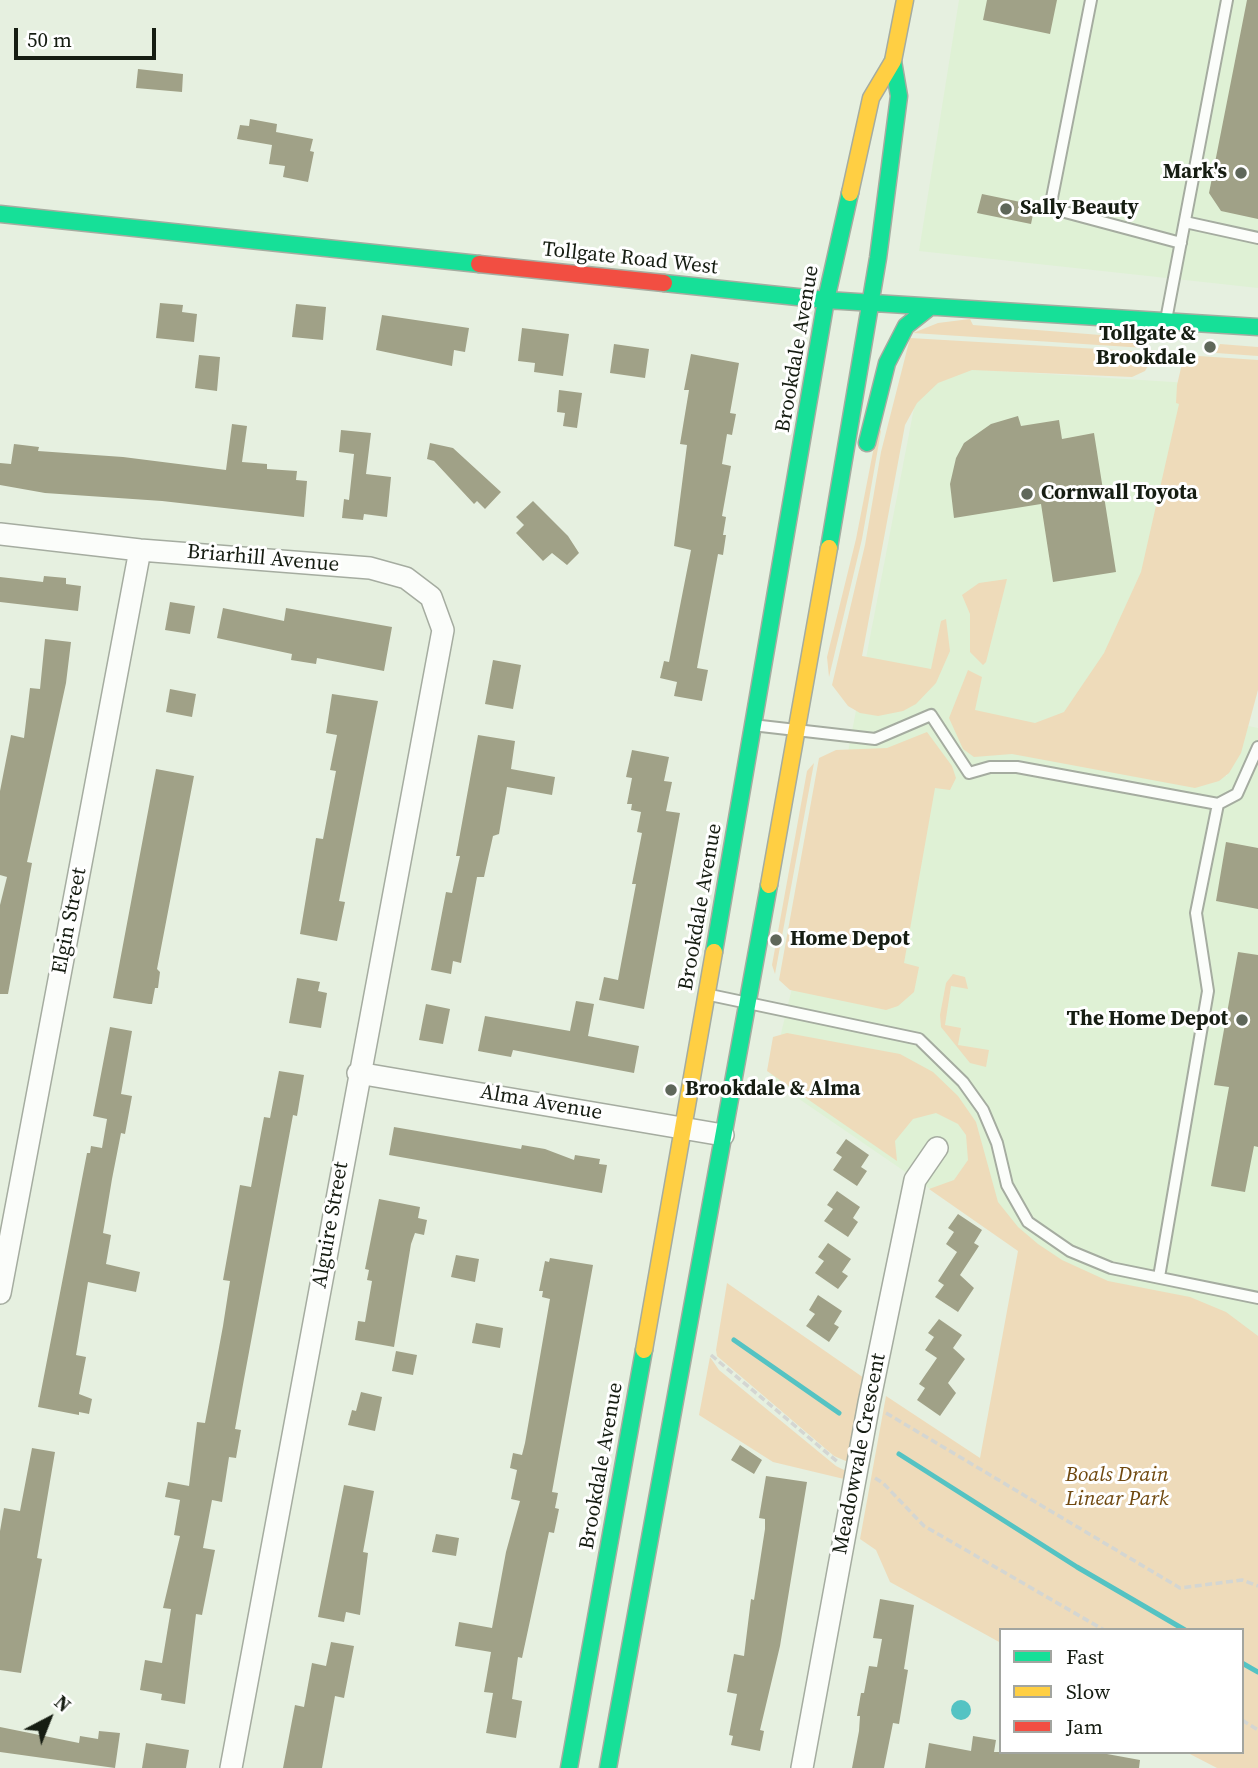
<!DOCTYPE html>
<html>
<head>
<meta charset="utf-8">
<style>
  body { margin:0 }
  #map { position:relative; width:1258px; height:1768px; overflow:hidden; background:#e6f0e0; font-family:"Source Serif 4",serif }
  canvas { display:block }
  .legend { position:absolute; left:999px; top:1628px; width:245px; height:126px; box-sizing:border-box; background:#fff; border:2px solid #a2a5a0; margin:0; padding:9px 12px; list-style:none; font-size:21px; color:#161d12 }
  .legend li { display:flex; align-items:center; gap:14px; height:35px }
  .legend b { width:35px; border:2px solid #a2a5a0 }
  .north { position:absolute; left:14px; top:1684px; width:70px; height:70px; -webkit-text-stroke:5px #fff; paint-order:stroke; rotate:42deg; font-size:19px; font-weight:700; line-height:28px; text-align:center; color:#161d12 }
  .north::after { content:''; display:block; margin:auto; width:24px; height:32px; background:#161d12; clip-path:polygon(50% 0,100% 100%,50% 72%,0 100%) }
  .scale { position:absolute; left:14px; top:28px; width:142px; height:32px; box-sizing:border-box; border:4px solid #161d12; border-top:0; padding-left:9px; font-size:21px; line-height:24px; white-space:nowrap; color:#161d12; -webkit-text-stroke:5px #fff; paint-order:stroke }
</style>
</head>
<body>
<div id="map">
<canvas width="1258" height="1768"></canvas>
<ul class="legend">
<li><b style="height:9px;background:#16e098"></b>Fast</li>
<li><b style="height:9px;background:#ffcf43"></b>Slow</li>
<li><b style="height:9px;background:#f24e42"></b>Jam</li>
</ul>
<div class="north">N</div>
<div class="scale">50 m</div>
</div>
<script>
const g = document.querySelector('canvas').getContext('2d');
g.lineJoin = 'round';
function paint(path, color) { g.fillStyle = color; g.fill(path, 'evenodd'); }
const shape = rows => new Path2D(rows.map(r => 'M' + r).join(''));
function stroke(path, color, width, dash) { g.strokeStyle = color; g.lineWidth = width; g.lineCap = dash ? 'butt' : 'round'; g.setLineDash(dash || []); g.stroke(path); }
function write(font, color, halo, rows, align = 'center') {
  g.font = font + ' "Source Serif 4",serif'; g.lineWidth = 6; g.setLineDash([]); g.textBaseline = 'middle'; g.strokeStyle = halo; g.fillStyle = color; for (const [text, x, y, turn = 0] of rows) {
    g.save(); g.translate(x, y); g.rotate((+turn || 0) * Math.PI / 180); g.textAlign = isNaN(turn) ? turn : align; if (halo) g.strokeText(text, 0, 0); g.fillText(text, 0, 0); g.restore();
  }
}
paint(shape([
  [959,0,1258,0,1258,288,919,251],
  [922,366,1204,384,1130,768,1227,776,1234,723,1258,728,1258,1414,770,1079,844,773]
]), '#dff1d5');
paint(shape([
  [970,319,973,325,1139,338,1145,348,913,333,938,323],
  [910,338,1150,352,1151,361,1145,371,1132,377,972,370,938,383,917,403,905,425,862,656,931,669,941,621,946,619,950,651,936,683,916,704,903,711,878,716,860,713,848,706,832,685,865,545,881,452],
  [1220,344,1258,347,1258,356,1216,353],
  [1184,355,1258,360,1258,690,1241,753,1229,773,1219,781,1195,788,1012,754,974,757,963,749,949,718,968,670,982,677,975,710,1035,723,1064,712,1104,653,1141,572,1179,404,1176,403,1177,385],
  [878,426,881,431,862,539,829,677,827,657,856,539],
  [1007,579,986,662,983,665,970,652,970,614,962,595,979,583],
  [927,732,952,766,956,778,950,790,935,788,904,963,919,967,914,992,898,1006,886,1010,790,990,779,980,819,758,836,750,887,748],
  [814,763,775,974,772,965,807,771],
  [953,974,965,977,968,989,951,986,945,1025,961,1028,958,1045,989,1050,986,1067,970,1063,941,1027,940,1015,946,983],
  [787,1033,900,1054,933,1072,958,1096,976,1122,998,1202,1018,1227,1038,1244,1062,1260,1108,1281,1190,1297,1226,1312,1258,1336,1258,1768,1217,1768,1186,1752,1242,1752,1242,1630,1001,1630,1001,1643,890,1582,876,1550,860,1539,886,1396,980,1458,1018,1251,929,1189,954,1180,968,1160,966,1135,958,1124,936,1113,913,1119,895,1141,897,1161,767,1071,773,1037],
  [727,1283,864,1378,848,1462,834,1456,717,1356,716,1350],
  [710,1357,719,1370,836,1466,846,1471,844,1479,773,1462,699,1415]
]), '#eedbba');
paint(shape([
  '951 1710a10 10 0 1 1 20 0a10 10 0 1 1-20 0Z'
]), '#54c3c3');
stroke(shape([
  [734,1340,839,1413],
  [899,1454,1077,1567,1185,1630],
  [1242,1663,1258,1672]
]), '#54c3c3', 5);
paint(shape([
  [987,0,1057,0,1050,34,983,20],
  [1247,0,1258,0,1258,219,1221,211,1209,193],
  [138,69,183,74,182,92,136,88],
  [250,119,277,124,276,132,313,139,310,151,314,152,308,182,283,177,285,166,269,164,272,145,237,139,240,125,249,126],
  [982,194,1035,205,1031,224,977,213],
  [160,303,183,305,182,312,197,314,194,342,156,338],
  [296,304,326,307,323,340,292,337],
  [382,315,469,328,465,352,454,350,452,366,376,350],
  [522,328,569,334,563,376,534,372,535,363,518,361],
  [614,344,649,349,645,378,610,373],
  [691,354,739,363,730,413,736,414,732,435,727,434,722,464,731,466,722,516,726,517,723,535,726,535,723,555,718,554,697,668,708,670,702,701,674,696,677,682,660,678,664,661,669,662,691,550,674,546,687,445,680,444,689,390,684,390],
  [199,355,220,357,217,391,195,388],
  [559,390,582,393,577,428,563,426,565,413,557,412],
  [1018,416,1021,426,1059,420,1062,439,1094,433,1116,572,1053,582,1041,504,954,518,950,484,956,458,964,443,991,424],
  [232,424,247,426,242,462,267,464,267,469,297,471,296,480,307,481,304,517,162,501,45,493,0,485,0,463,11,464,14,444,39,447,38,451,123,457,226,470],
  [341,430,371,433,366,474,391,477,387,517,364,514,363,520,342,518,344,499,349,500,354,454,339,452],
  [430,443,453,448,501,492,485,509,477,501,474,504,434,461,427,459],
  [533,501,568,536,579,553,567,565,552,553,543,561,516,533,524,525,516,517],
  [44,576,66,578,66,584,81,586,78,611,0,602,0,577,43,582],
  [170,602,195,606,190,634,165,630],
  [223,608,284,621,286,608,392,627,384,671,317,658,316,664,291,660,292,654,217,638],
  [45,639,71,642,66,683,27,862,32,863,8,994,0,994,0,905,7,877,0,875,0,791,11,735,24,738,30,688,40,689],
  [493,660,521,665,513,709,485,704],
  [170,689,196,694,192,717,166,712],
  [332,694,378,701,339,901,345,902,337,941,300,934,316,838,323,839,336,771,330,770,337,735,326,733],
  [478,735,515,741,511,769,555,777,552,795,507,787,499,834,493,836,484,877,477,877,461,963,453,961,451,974,431,970,446,892,452,893,460,856,456,856],
  [632,750,669,757,664,781,672,782,666,811,680,813,644,1009,599,1000,604,977,618,980,636,884,632,884,642,833,637,832,641,812,631,810,632,804,627,804,632,778,626,777],
  [156,769,194,776,157,969,160,972,158,988,155,988,152,1004,149,1004,113,998],
  [1226,842,1258,848,1258,909,1216,901],
  [1238,952,1258,955,1258,1147,1254,1146,1245,1192,1211,1186,1229,1087,1214,1085],
  [297,978,320,982,318,991,327,993,321,1028,289,1023],
  [576,1001,594,1004,588,1036,639,1046,634,1073,513,1050,511,1057,478,1051,485,1016,570,1031],
  [426,1004,450,1009,443,1044,419,1040],
  [110,1027,132,1031,121,1094,132,1096,125,1134,121,1133,112,1179,103,1233,111,1235,106,1264,140,1272,136,1292,88,1282,76,1355,86,1357,79,1394,92,1399,89,1414,79,1412,79,1415,38,1407,87,1153,90,1153,91,1146,102,1148,107,1119,93,1116],
  [279,1071,304,1075,297,1116,293,1115,244,1379,235,1429,241,1430,236,1458,229,1457,222,1502,212,1500,203,1548,215,1550,202,1615,196,1614,185,1704,161,1700,162,1694,140,1690,145,1660,162,1663,171,1609,163,1608,180,1536,174,1535,180,1500,165,1497,168,1482,189,1486,197,1422,205,1423,223,1326,230,1281,223,1280,240,1185,251,1187,264,1117,270,1118],
  [394,1127,521,1149,522,1145,545,1149,574,1160,575,1155,600,1159,599,1164,607,1165,602,1193,389,1155],
  [846,1139,869,1155,861,1167,867,1171,857,1186,833,1170,842,1157,836,1153],
  [837,1191,860,1207,853,1218,858,1222,848,1237,824,1221,833,1209,827,1205],
  [379,1199,420,1207,418,1218,427,1220,424,1235,415,1233,411,1244,394,1347,355,1340,358,1321,365,1322,372,1281,367,1280,369,1270,365,1269],
  [958,1214,982,1230,974,1243,979,1246,960,1275,974,1288,958,1312,935,1297,944,1285,938,1281,957,1252,946,1244,954,1232,948,1228],
  [828,1243,851,1259,842,1272,848,1276,838,1289,815,1273,824,1261,818,1257],
  [456,1255,479,1259,475,1282,451,1277],
  [550,1258,593,1265,552,1492,558,1493,555,1508,559,1509,554,1533,549,1532,522,1658,518,1657,512,1699,522,1701,516,1738,486,1733,493,1693,484,1692,491,1652,455,1646,459,1622,492,1628,506,1552,520,1501,511,1499,517,1470,510,1468,513,1453,522,1455,525,1443,550,1299,542,1297,543,1291,539,1291,545,1261,549,1262],
  [818,1295,842,1311,834,1324,839,1327,829,1342,806,1326,815,1314,809,1310],
  [939,1319,962,1335,953,1348,965,1359,948,1383,956,1393,940,1416,917,1400,925,1388,919,1384,937,1358,925,1350,934,1337,928,1333],
  [476,1323,503,1328,500,1348,472,1343],
  [396,1351,417,1355,413,1375,392,1371],
  [361,1392,382,1397,375,1431,348,1425,352,1410,356,1411],
  [740,1445,762,1460,754,1474,731,1460],
  [32,1448,55,1452,37,1558,42,1559,21,1673,0,1670,0,1531,4,1508,20,1511],
  [766,1476,807,1482,780,1646,760,1730,764,1731,760,1751,731,1745,733,1736,729,1735,737,1694,727,1692,734,1654,744,1656,751,1599,754,1600,765,1529,765,1519,759,1518],
  [344,1485,374,1491,363,1552,368,1553,360,1615,346,1612,344,1622,318,1617],
  [436,1534,459,1538,456,1556,432,1552],
  [880,1599,914,1605,904,1669,908,1670,899,1724,893,1723,884,1768,852,1768,859,1731,860,1716,857,1716,861,1693,864,1693,869,1666,877,1667,882,1639,873,1638],
  [331,1642,354,1646,344,1698,335,1696,322,1768,283,1768,295,1705,304,1707,312,1663,326,1666],
  [0,1727,79,1743,80,1736,98,1739,99,1731,120,1733,115,1768,0,1752],
  [973,1736,996,1740,994,1752,1096,1752,1140,1760,1139,1768,925,1768,929,1743,971,1751],
  [146,1743,189,1750,186,1768,142,1768]
]), '#a0a187');
const lane = shape([
  [1091,0,1050,208,1181,243],
  [1185,222,1258,238],
  [1166,320,1227,0],
  [761,726,875,739,931,715,969,773,990,767,1017,767,1218,804,1237,794,1258,747],
  [710,995,919,1039,963,1082,983,1110,997,1143,1007,1185,1028,1222,1070,1251,1111,1268,1258,1298],
  [1159,1277,1208,991,1196,913,1218,804]
]);
const street = shape([
  [0,534,140,550,370,568,406,578,431,597,443,630,231,1768],
  [358,1073,723,1135],
  [0,1293,140,550],
  [802,1768,869,1403,915,1180,937,1148]
]);
const fast = shape([
  [0,214,479,264],
  [664,283,826,300,1258,327],
  [867,443,887,363,906,326,930,307],
  [829,548,878,258,899,96,893,61],
  [714,952,826,300,850,193],
  [569,1768,644,1350],
  [608,1768,769,885]
]);
const slow = shape([
  [850,193,871,98,893,61,905,0],
  [769,885,829,548],
  [644,1350,714,952]
]);
const jam = shape([
  [479,264,664,283]
]);
stroke(lane, '#a5aca0', 14);
stroke(street, '#a5aca0', 24);
stroke(fast, '#a5aca0', 19);
stroke(slow, '#a5aca0', 19);
stroke(jam, '#a5aca0', 19);
stroke(shape([
  [711,1355,839,1463],
  [886,1413,1180,1588,1242,1580,1258,1586],
  [875,1478,883,1483,924,1526,1104,1630],
  [1242,1720,1258,1730]
]), '#d4d6d2', 3.5, [7, 3.5]);
stroke(lane, '#fbfdfa', 10);
stroke(street, '#fbfdfa', 21);
stroke(fast, '#16e098', 16);
stroke(slow, '#ffcf43', 16);
stroke(jam, '#f24e42', 16);
for (const [x, y, r, color] of [
  [1241,173,7,"#5f675a"],
  [1006,209,7,"#5f675a"],
  [1210,347,7,"#5f675a"],
  [1027,494,7,"#5f675a"],
  [776,940,7,"#5f675a"],
  [1242,1020,7,"#5f675a"],
  [671,1090,7,"#5f675a"]
]) { const dot = new Path2D(); dot.arc(x, y, r, 0, 2 * Math.PI); g.fillStyle = color; g.fill(dot); stroke(dot, '#fff', 2.5); }
write('bold 21px', '#161d12', '#fff', [
  ["Mark's",1227,173,"right"],
  ["Sally Beauty",1020,209],
  ["Tollgate &",1196,335,"right"],
  ["Brookdale",1196,359,"right"],
  ["Cornwall Toyota",1041,494],
  ["Home Depot",790,940],
  ["The Home Depot",1228,1020,"right"],
  ["Brookdale & Alma",685,1090]
], 'left');
write('21px', '#161d12', '#fff', [
  ["Tollgate Road West",630,259,6],
  ["Brookdale Avenue",798,349,-80],
  ["Briarhill Avenue",263,559,5],
  ["Brookdale Avenue",701,907,-80],
  ["Elgin Street",70,921,-79],
  ["Alma Avenue",541,1103,10],
  ["Alguire Street",331,1225,-80],
  ["Meadowvale Crescent",860,1454,-79],
  ["Brookdale Avenue",602,1466,-80]
]);
write('italic 21px', '#6f480f', '#fff', [
  ["Boals Drain",1117,1476],
  ["Linear Park",1117,1500]
]);
</script>
</body>
</html>
